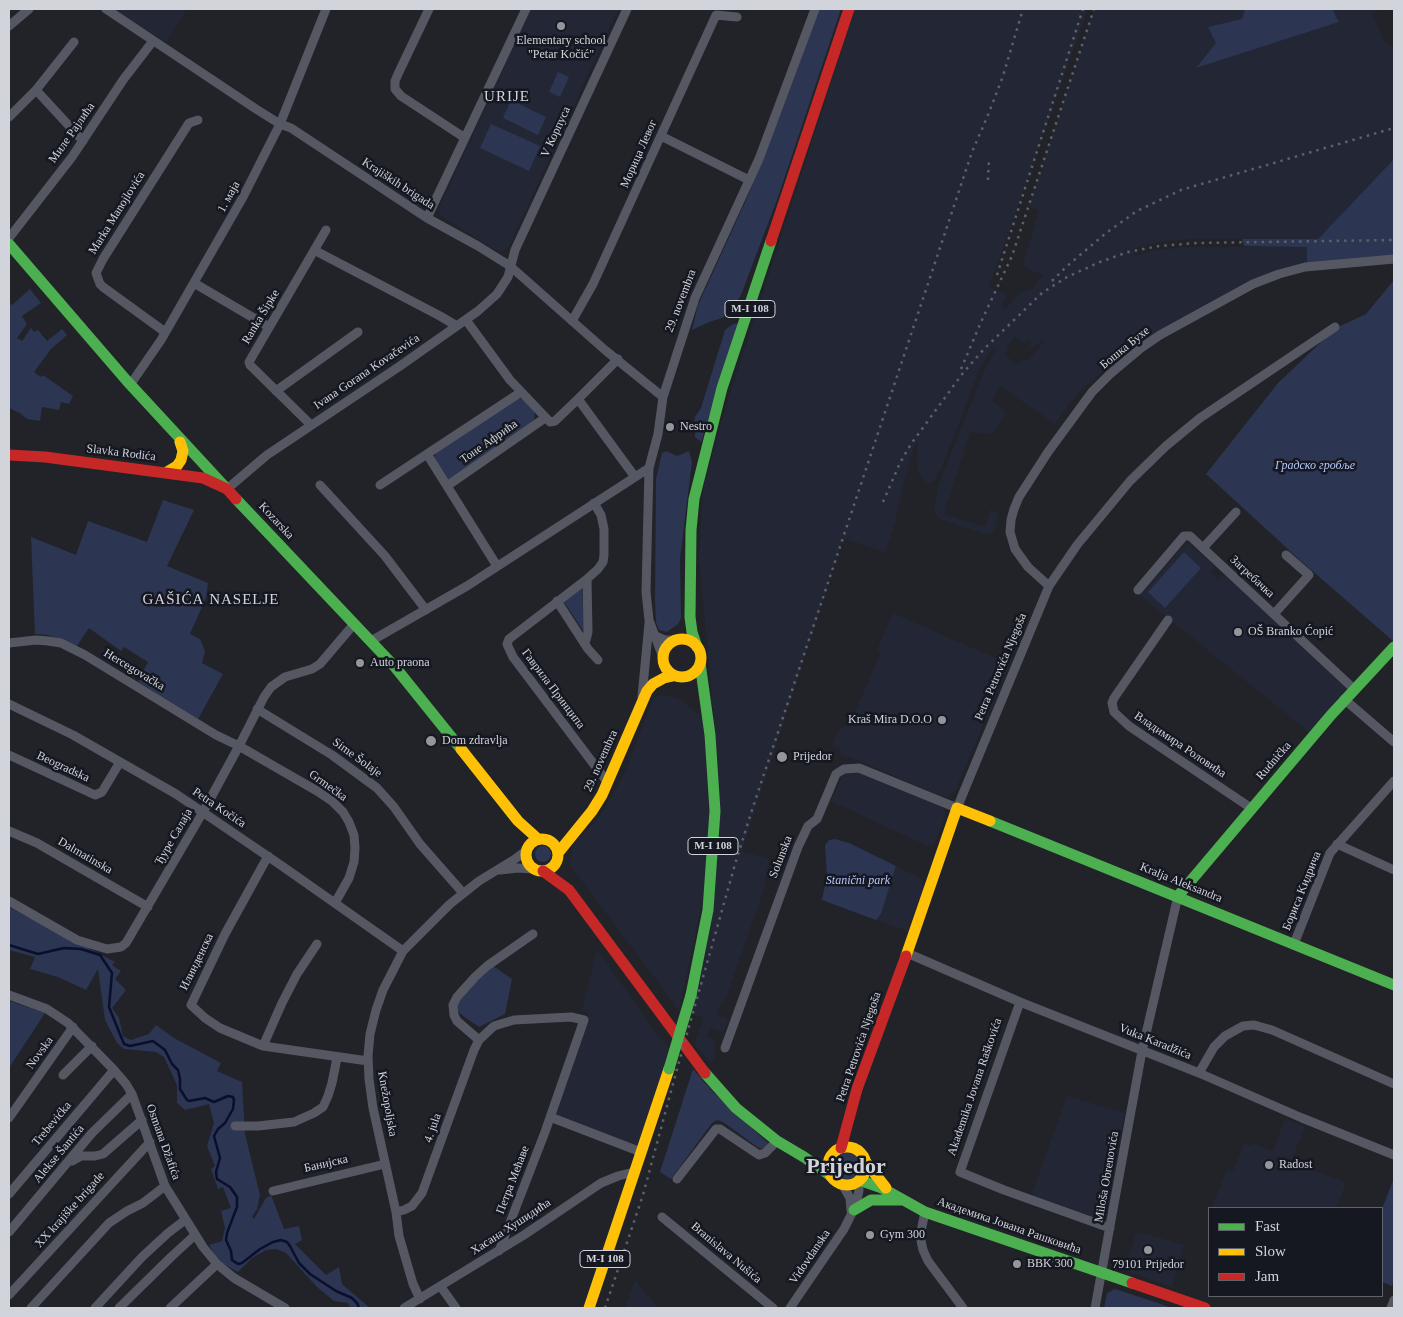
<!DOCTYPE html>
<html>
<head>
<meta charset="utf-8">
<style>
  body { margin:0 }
  #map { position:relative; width:1403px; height:1317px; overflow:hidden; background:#222328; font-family:Georgia,serif }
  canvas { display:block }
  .frame { position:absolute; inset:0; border:10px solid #d2d4db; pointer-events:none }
  .legend { position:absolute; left:1208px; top:1207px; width:175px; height:90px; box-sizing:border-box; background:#151821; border:1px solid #61636b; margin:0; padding:6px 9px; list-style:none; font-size:15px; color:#d2d4db }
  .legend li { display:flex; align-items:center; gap:10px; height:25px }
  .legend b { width:25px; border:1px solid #61636b }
</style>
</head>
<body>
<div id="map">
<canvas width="1403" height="1317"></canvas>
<div class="frame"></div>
<ul class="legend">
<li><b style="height:6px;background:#4caf50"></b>Fast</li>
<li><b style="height:6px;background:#ffc107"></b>Slow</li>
<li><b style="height:6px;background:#c62828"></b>Jam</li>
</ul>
</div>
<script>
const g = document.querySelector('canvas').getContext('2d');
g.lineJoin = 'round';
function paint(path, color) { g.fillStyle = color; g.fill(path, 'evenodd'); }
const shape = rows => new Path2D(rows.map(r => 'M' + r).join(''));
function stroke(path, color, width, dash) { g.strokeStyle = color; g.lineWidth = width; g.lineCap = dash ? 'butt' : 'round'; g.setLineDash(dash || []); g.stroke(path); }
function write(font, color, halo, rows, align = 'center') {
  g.font = font + ' Georgia,serif'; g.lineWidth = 5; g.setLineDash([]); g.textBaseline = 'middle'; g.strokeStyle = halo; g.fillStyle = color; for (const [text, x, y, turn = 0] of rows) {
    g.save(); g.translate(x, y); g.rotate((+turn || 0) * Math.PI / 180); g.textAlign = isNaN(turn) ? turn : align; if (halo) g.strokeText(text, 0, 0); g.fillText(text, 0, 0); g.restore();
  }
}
paint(shape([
  [112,9,187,9,166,42],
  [531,9,618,9,509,247,501,251,495,250,441,216,438,210],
  [855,9,1088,9,989,287,1007,294,1002,307,1006,309,1019,293,1032,289,1043,275,1027,269,1023,264,1039,211,1029,205,1094,9,1245,9,1242,19,1216,43,1197,68,1339,22,1332,9,1386,9,1372,12,1384,42,1394,48,1394,159,1318,239,1189,239,1161,242,1132,249,1135,256,1157,250,1188,247,1307,247,1308,262,1280,269,1245,283,1178,320,1106,368,1075,396,1055,424,1000,386,992,400,1005,412,1004,418,991,434,970,432,944,514,985,527,991,509,997,513,998,516,995,529,992,533,988,535,943,520,938,517,934,510,938,486,986,367,996,350,992,349,980,368,942,467,934,481,930,483,924,481,918,472,917,440,913,450,904,481,897,512,896,521,885,552,843,538,742,851,769,859,764,889,724,1004,721,1003,717,1014,727,1019,727,1023,723,1032,711,1028,707,1036,716,1041,714,1047,715,1056,711,1063,695,1044,704,1017,690,1015,720,811,719,774,699,557,703,489,717,437,730,394],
  [1015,337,1024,344,1028,339,1032,343,1028,348,1030,349,1045,340,1028,361,1023,359,1018,365,1005,355,1008,350,1006,349],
  [1187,542,1216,567,1211,573,1218,580,1224,574,1304,645,1348,687,1329,708,1310,733,1140,595],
  [893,613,1009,664,955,791,947,797,940,796,860,761,840,754,841,749,832,746,840,728,850,724,881,652,877,650],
  [664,695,677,698,703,717,709,817,705,889,679,1010,570,865,573,844,587,831,605,808,627,768,653,698],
  [857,771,941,806,945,812,945,816,935,843,933,845,926,845,831,801,842,777,845,773],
  [896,866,918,877,922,880,924,886,907,931,876,920,881,914],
  [597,949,656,1033,670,1049,639,1147,554,1115,589,1013,582,1010],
  [1067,1096,1125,1113,1103,1220,1035,1196,1032,1193],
  [1285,1118,1305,1127,1291,1161,1346,1183,1336,1208,1211,1208,1227,1170,1233,1171,1244,1144,1251,1146,1252,1143,1273,1151],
  [1140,1232,1184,1245,1172,1287,1112,1266,1111,1263,1112,1255,1127,1262,1136,1234,1139,1235],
  [635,1280,658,1308,625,1308]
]), '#232735');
paint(shape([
  [817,9,841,9,778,197,741,295,733,308,722,318,709,322,692,330,698,305,747,198],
  [1245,9,1332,9,1339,22,1196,68,1216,43,1208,27,1242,19],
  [558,72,569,77,560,97,549,92],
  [511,100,546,117,538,135,503,118],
  [491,124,540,146,529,171,480,148],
  [1394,159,1394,258,1307,265,1307,247,1244,246,1242,239,1318,239],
  [1394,280,1394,640,1393,641,1301,561,1206,474,1278,383,1336,328,1366,314],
  [30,289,41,303,22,316,27,324,17,338,22,341,31,328,34,332,38,330,47,341,62,329,67,335,51,349,34,372,41,377,43,375,73,396,69,404,61,402,59,410,42,407,40,421,27,419,20,413,9,408,9,310,10,307,9,303,12,305],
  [740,323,701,442,695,437,695,417,701,408,725,330,733,324],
  [516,398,524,399,535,411,534,421,453,479,444,479,433,461,436,453],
  [666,451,677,456,689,451,692,462,680,559,681,618,678,624,667,632,659,630,656,622,655,602,656,479,662,453],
  [163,500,194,510,167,566,208,583,206,598,190,634,200,639,205,651,202,663,223,674,198,719,138,682,148,662,124,647,121,651,89,628,77,646,48,635,35,634,31,537,76,555,88,521,147,542],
  [1184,552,1201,568,1165,608,1148,592],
  [582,586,584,632,564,602],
  [835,839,849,843,896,866,881,914,876,920,822,900,827,876,825,845,829,840],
  '535 854a8 8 0 1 1 16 0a8 8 0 1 1-16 0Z',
  [9,907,115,962,112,965,121,971,115,979,126,990,112,1008,119,1018,123,1036,131,1040,149,1034,156,1025,174,1038,221,1063,217,1071,242,1082,245,1134,260,1195,257,1209,252,1217,254,1219,266,1198,271,1195,284,1229,299,1226,302,1240,295,1244,326,1275,339,1267,342,1284,370,1308,350,1308,348,1303,334,1301,317,1287,286,1253,276,1249,266,1250,252,1258,238,1272,222,1263,215,1255,209,1245,222,1241,225,1228,221,1211,231,1208,223,1187,218,1189,211,1169,215,1166,207,1146,214,1123,209,1104,185,1110,177,1103,177,1085,164,1057,156,1052,124,1049,117,1043,105,1020,98,969,86,990,58,977,30,969,35,957,9,950],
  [493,966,512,979,505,1014,479,1027,459,1013,457,1006,460,997],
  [9,1001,45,1013,9,1068],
  [693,1069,714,1093,768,1143,765,1147,761,1149,756,1146,723,1122,717,1120,712,1123,671,1179,660,1172],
  '834 1166a13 13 0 1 1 26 0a13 13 0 1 1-26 0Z',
  [1394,1178,1394,1280,1392,1286,1382,1282,1382,1209],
  [1115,1289,1158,1303,1172,1308,1104,1308,1107,1293]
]), '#2c3552');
stroke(shape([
  [9,945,38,954,64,948,81,949,100,955,112,973,109,1007,124,1044,130,1046,153,1041,165,1050,172,1064,178,1070,180,1079,180,1089,187,1100,189,1101,205,1098,214,1102,228,1096,233,1097,234,1100,233,1109,225,1123,218,1129,214,1136,220,1158,216,1172,217,1179,230,1187,237,1197,237,1207,227,1233,226,1240,231,1251,232,1260,238,1264,242,1263,260,1249,273,1242,281,1240,287,1242,290,1246,299,1263,310,1274,336,1291,352,1298,357,1303,359,1308]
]), '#090f2d', 2.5);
stroke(shape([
  [106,9,256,109,280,124,291,128,427,218,478,246,510,266,605,350,663,397],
  [429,9,398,74,395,81,395,89,401,96,465,138],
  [9,26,29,9],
  [36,90,83,141],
  [9,117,36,90,74,42],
  [661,136,749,180],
  [427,218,526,9],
  [9,238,72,157,123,80,153,41],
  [314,250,440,316,457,326],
  [194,283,269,327],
  [466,320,510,380,550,422,555,421,578,399,618,359],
  [572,321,593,284,716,15,737,17],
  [165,332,103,287,100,284,96,273,103,259,189,123,198,120],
  [130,385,161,340,243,197,280,124,326,9],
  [276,391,358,332],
  [578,399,635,477],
  [311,425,250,365,249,362,326,230],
  [427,454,497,566],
  [320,485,385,556,426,610],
  [380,485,521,392],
  [447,486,545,418],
  [227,489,267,455,400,366,478,311,497,294,508,277,515,250,627,9],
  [1203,548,1236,512],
  [587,579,509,639,507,644,513,657,608,783],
  [1049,586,1028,567,1015,549,1010,532,1011,520,1014,509,1019,497,1048,452,1092,392,1110,374,1141,348,1160,335,1253,284,1279,274,1305,267,1394,259],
  [1138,590,1184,536,1190,536,1354,689],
  [557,601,588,649,598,660],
  [1274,614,1309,575,1286,555],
  [1168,620,1114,698,1112,703,1114,712,1129,726,1251,808],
  [656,636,665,640,674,640],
  [371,641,467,586,649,468],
  [9,643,36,640,48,641,61,643,85,655,216,735,239,746,317,791,332,801,343,812,349,822,354,835,355,848,354,862,349,878,335,903],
  [584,643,586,640,588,632,587,579,598,569,603,562,604,555,604,529,601,515,594,503],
  [662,655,649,620,646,592,649,468,658,434,663,397,695,298,759,159,815,9],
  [642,697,649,623],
  [1344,699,1394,742],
  [9,704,73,735,176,794,282,866,403,951],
  [257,709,332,755,377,788,394,807,420,844,463,893],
  [9,755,95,795,102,792,120,762],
  [9,831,37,843,148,907],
  [1337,844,1394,870],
  [268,856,225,934,191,1005,205,1018,220,1028,263,1046,368,1061],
  [500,870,518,868,533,869],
  [9,901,77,940,107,949,121,947,126,943,203,812,239,746,264,697,271,687,285,677,312,669,320,664,354,624],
  [1294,944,1330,853,1394,781],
  [907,953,1020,1002,1199,1073,1302,1118,1394,1155],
  [9,995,47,1009,68,1023,114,1070,126,1084,132,1094,165,1186,203,1247,217,1264,234,1278,285,1308],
  [1020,1002,960,1172,1004,1190,1110,1228],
  [479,1040,457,1021,454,1015,453,1005,457,997,475,977,487,966,533,934],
  [263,1046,282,1003,297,974,317,944],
  [725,1048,798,847,808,826,817,819,836,774,844,769,859,768,957,808,1049,586,1077,545,1130,481,1166,446,1200,418,1335,327],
  [1199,1073,1214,1047,1225,1036,1243,1026,1254,1025,1272,1030,1394,1084],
  [63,1075,92,1046],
  [550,1117,641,1152],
  [9,1118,73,1027],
  [235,1126,258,1126,294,1122,314,1113,323,1107,328,1096,332,1083,337,1058],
  [72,1161,81,1156,95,1156,103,1154,142,1120],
  [677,1179,716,1129,720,1129,759,1155,765,1153,777,1141],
  [842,1184,850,1198,851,1211],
  [273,1191,385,1164],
  [9,1194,114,1070],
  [396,1212,404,1210,412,1206,422,1193,474,1050,479,1040,494,1026,514,1020,571,1017,584,1020,545,1132,499,1251],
  [925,1212,920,1236,923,1250,928,1261,963,1308],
  [662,1217,773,1308],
  [9,1232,92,1133,132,1094],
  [441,1287,456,1308],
  [9,1295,150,1142],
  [420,1299,413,1284,399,1236,396,1212,373,1108,369,1079,368,1056,370,1034,376,1010,383,990,403,951,450,904,479,881,515,859,527,850],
  [31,1308,109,1223,127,1211,143,1203,165,1186],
  [95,1308,142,1257,168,1233,185,1220],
  [119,1308,171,1257,195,1235],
  [170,1308,217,1264],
  [404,1308,524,1235,601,1183,618,1176,634,1172],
  [790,1308,844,1229,856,1205,859,1190,857,1181],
  [1095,1308,1142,1051,1178,896],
  [1391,1308,1394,1300]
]), '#555863', 9);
stroke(shape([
  [9,244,127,381,225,487],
  [236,499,395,667,461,749],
  [697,647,692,632,690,617,691,530,694,499,722,388,771,241],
  [990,821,1394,985],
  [1178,896,1331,715,1394,647],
  [691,995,708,910,715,811,710,735,700,663],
  [705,1073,736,1108,777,1141,804,1157,831,1176],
  [859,1180,882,1188,925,1212,1132,1283],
  [854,1210,871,1200,902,1200]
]), '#4caf50', 11);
stroke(shape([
  [167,472,177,466,181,460,183,451,180,442],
  '663 658a19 19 0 1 1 38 0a19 19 0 1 1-38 0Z',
  [461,749,518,821,538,839],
  '526 855a16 16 0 1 1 32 0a16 16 0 1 1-32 0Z',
  [558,853,592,811,602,795,647,691,653,684,664,678,673,676],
  [906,956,957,808,990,821],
  '828 1166a19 19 0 1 1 38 0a19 19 0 1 1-38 0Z',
  [865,1161,886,1188],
  [589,1308,669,1069]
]), '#ffc107', 11);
stroke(shape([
  [771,241,849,9],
  [9,455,45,457,203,478,227,489,236,499],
  [543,871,569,890,705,1073],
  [841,1148,857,1089,906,956],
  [1132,1283,1205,1308]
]), '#c62828', 11);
stroke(shape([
  [988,180,989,158],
  [997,275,1083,9],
  [1052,281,1066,267,1106,233,1137,211,1181,190,1394,128],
  [961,369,981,322,1012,256,1094,9],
  [883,502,900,463,911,444,963,373,984,349,1042,293,1067,277,1100,262,1128,252,1159,246,1197,243,1394,240],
  [605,1308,643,1195,677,1069,736,861,751,813,972,152,988,115,1003,76,1023,9]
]), '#5e6068', 2.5, [2.5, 5]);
stroke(shape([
  [669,1069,691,995]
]), '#4caf50', 11);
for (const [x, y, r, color] of [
  [561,26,5,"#94969c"],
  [670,427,5,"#94969c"],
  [1238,632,5,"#94969c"],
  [360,663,5,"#94969c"],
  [942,720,5,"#94969c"],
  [431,741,6,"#94969c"],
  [782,757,6,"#94969c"],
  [1269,1165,5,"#94969c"],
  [870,1235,5,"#94969c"],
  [1148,1250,5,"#94969c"],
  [1017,1264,5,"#94969c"]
]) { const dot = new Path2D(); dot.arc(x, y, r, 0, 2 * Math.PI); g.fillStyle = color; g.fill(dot); stroke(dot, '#151821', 2); }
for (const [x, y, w] of [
  [750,309,50],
  [713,846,50],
  [605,1259,50]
]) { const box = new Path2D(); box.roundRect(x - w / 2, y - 8.5, w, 17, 4); g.fillStyle = '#151821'; g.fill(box); stroke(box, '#d2d4db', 1); }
write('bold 11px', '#d2d4db', null, [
  ["M-I 108",750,309],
  ["M-I 108",713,846],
  ["M-I 108",605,1259]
]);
write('12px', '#d2d4db', '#151821', [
  ["Elementary school",561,41,"center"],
  ["\"Petar Kočić\"",561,55,"center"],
  ["Nestro",680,427],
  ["OŠ Branko Ćopić",1248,632],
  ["Auto praona",370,663],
  ["Kraš Mira D.O.O",932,720,"right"],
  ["Dom zdravlja",442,741],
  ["Prijedor",793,757],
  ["Radost",1279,1165],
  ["Gym 300",880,1235],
  ["BBK 300",1027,1264],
  ["79101 Prijedor",1148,1265,"center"]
], 'left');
write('12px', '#d2d4db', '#151821', [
  ["V Корпуса",556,132,-65],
  ["Миле Рајлића",72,133,-55],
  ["Морица Левог",639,154,-66],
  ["Krajiških brigada",398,184,33],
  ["1. маја",229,197,-61],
  ["Marka Manojlovića",117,213,-58],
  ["29. novembra",681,301,-69],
  ["Ranka Šipke",261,317,-59],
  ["Бошка Бухе",1125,348,-39],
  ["Ivana Gorana Kovačevića",367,372,-34],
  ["Тоне Афрића",489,442,-35],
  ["Slavka Rodića",121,453,7],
  ["Kozarska",276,521,47],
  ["Загребачка",1252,577,43],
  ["Petra Petrovića Njegoša",1001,667,-67],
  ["Hercegovačka",134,670,31],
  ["Гаврила Принципа",553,689,53],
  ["Владимира Роловића",1180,745,34],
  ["Sime Šolaje",357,758,36],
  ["29. novembra",601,761,-66],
  ["Rudnička",1274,761,-49],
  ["Beogradska",63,767,25],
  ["Grmečka",328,786,36],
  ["Petra Kočića",219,808,34],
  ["Ђуре Салаја",174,837,-60],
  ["Dalmatinska",85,856,30],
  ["Solunska",781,857,-69],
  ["Kralja Aleksandra",1181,883,22],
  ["Бориса Kидрича",1302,891,-68],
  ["Илинденска",197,962,-64],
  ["Vuka Karadžića",1155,1042,22],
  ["Petra Petrovića Njegoša",859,1047,-71],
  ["Novska",40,1053,-54],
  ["Akademika Jovana Raškovića",975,1087,-71],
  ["Knežopoljska",387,1104,80],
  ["Trebevićka",52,1124,-50],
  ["4. jula",433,1128,-71],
  ["Osmana Džafića",163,1142,70],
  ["Alekse Šantića",59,1154,-50],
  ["Банијска",326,1164,-13],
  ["Miloša Obrenovića",1107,1177,-80],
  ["Петра Мећаве",513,1180,-69],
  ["XX krajiške brigade",70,1210,-48],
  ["Академика Јована Рашковића",1009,1226,19],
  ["Хасана Хушидића",511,1227,-33],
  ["Branislava Nušića",726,1253,40],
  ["Vidovdanska",810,1257,-56]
]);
write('italic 12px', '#b5c8fc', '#151821', [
  ["Градско гробље",1315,466],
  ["Stanični park",858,881]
]);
g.letterSpacing = '1px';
write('15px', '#d2d4db', '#151821', [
  ["URIJE",507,97],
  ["GAŠIĆA NASELJE",211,600]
]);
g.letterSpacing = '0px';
write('bold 22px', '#d2d4db', '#151821', [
  ["Prijedor",846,1167]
]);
</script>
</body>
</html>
